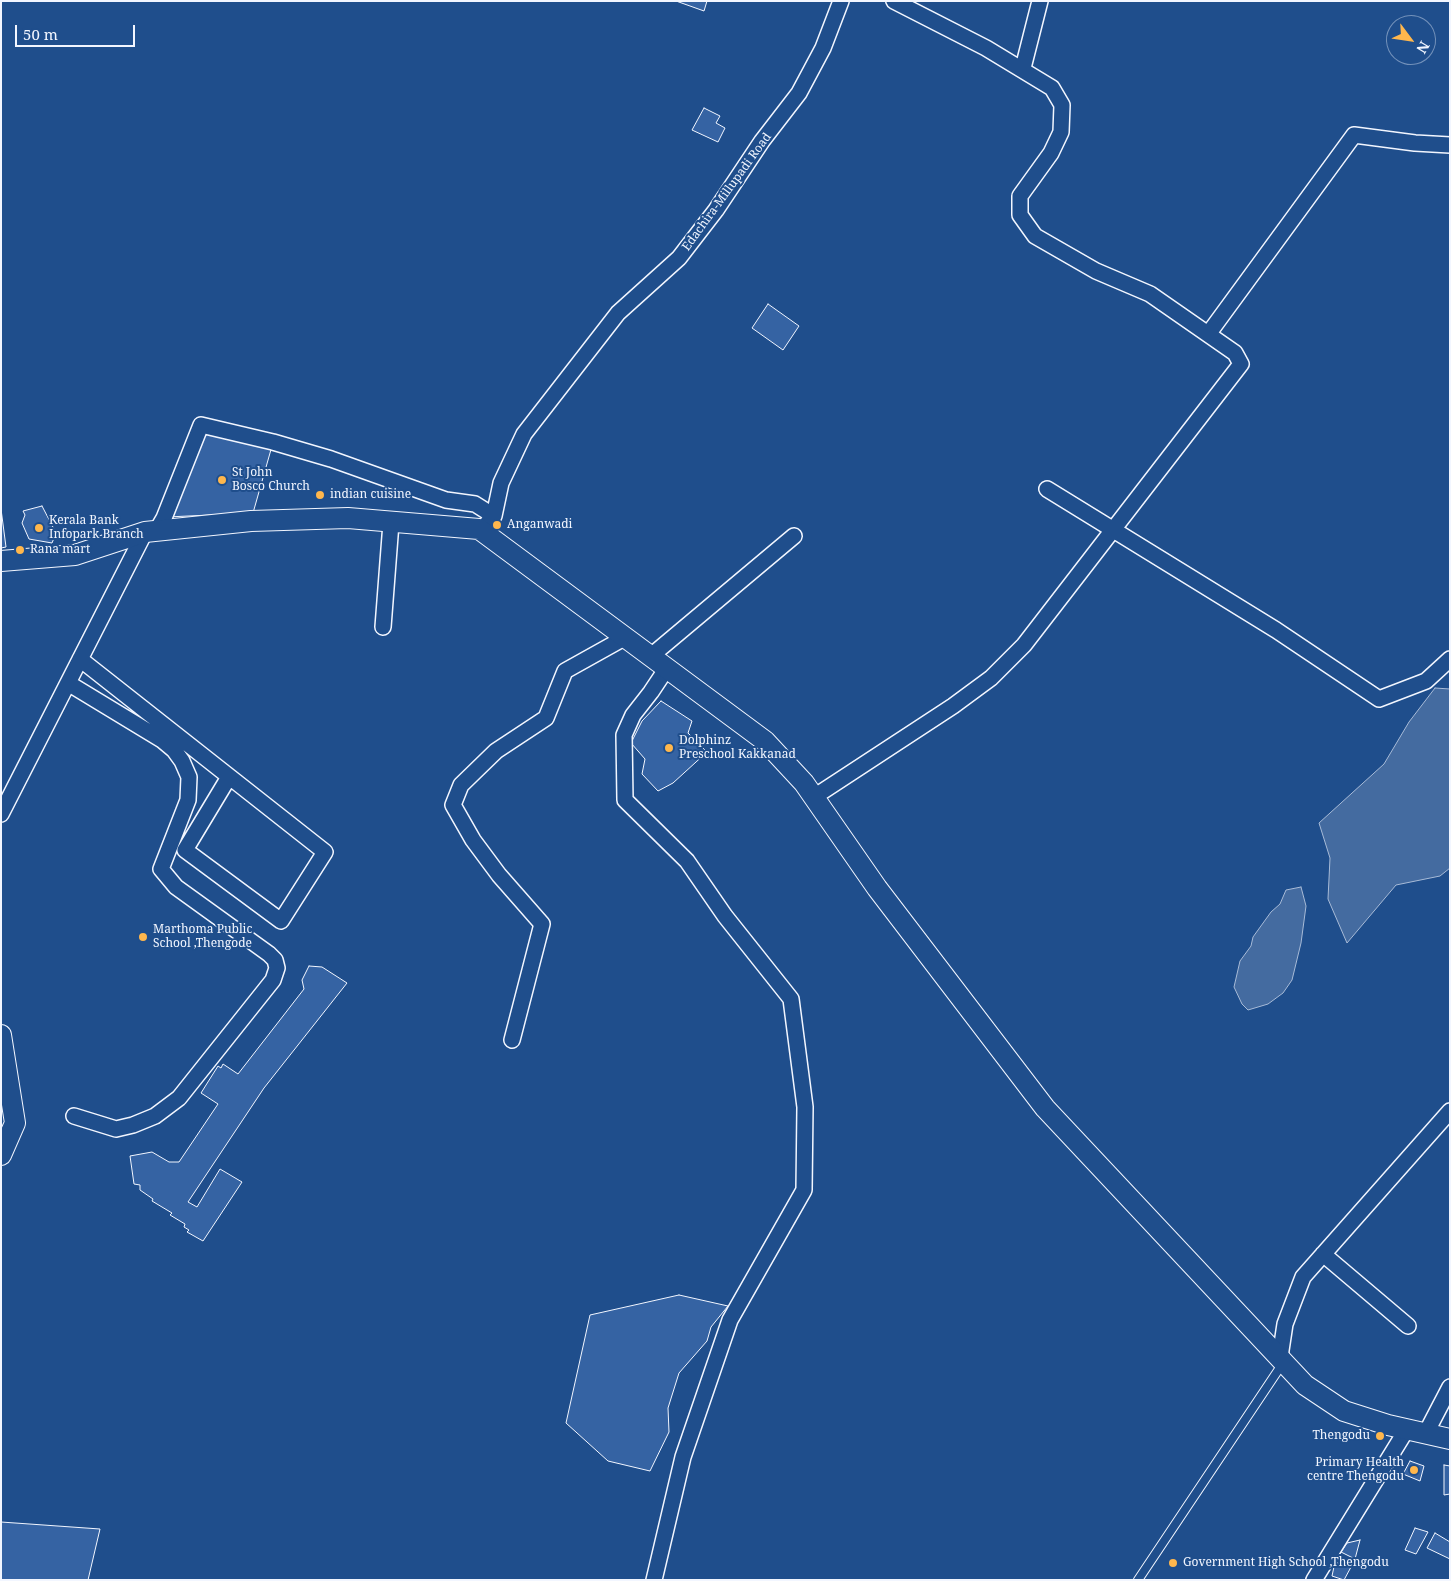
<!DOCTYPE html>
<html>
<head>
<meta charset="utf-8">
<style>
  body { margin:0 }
  #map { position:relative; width:1451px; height:1581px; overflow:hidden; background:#1f4e8c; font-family:"Noto Serif",serif }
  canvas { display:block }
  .frame { position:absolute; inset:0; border:2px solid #f2f6ff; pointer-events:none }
  .north { position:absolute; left:1386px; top:15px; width:50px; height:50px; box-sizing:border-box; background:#1f4e8c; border:1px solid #7391ba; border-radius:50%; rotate:121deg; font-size:14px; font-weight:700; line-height:20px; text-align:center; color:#f2f6ff }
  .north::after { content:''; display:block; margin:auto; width:18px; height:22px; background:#ffb74d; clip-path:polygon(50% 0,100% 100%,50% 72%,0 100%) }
  .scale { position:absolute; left:15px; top:25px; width:120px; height:22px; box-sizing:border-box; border:2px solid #f2f6ff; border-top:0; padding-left:6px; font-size:15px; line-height:18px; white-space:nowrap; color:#f2f6ff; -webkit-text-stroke:4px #1f4e8c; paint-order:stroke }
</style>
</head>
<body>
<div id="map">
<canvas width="1451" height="1581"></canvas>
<div class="frame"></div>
<div class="north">N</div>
<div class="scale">50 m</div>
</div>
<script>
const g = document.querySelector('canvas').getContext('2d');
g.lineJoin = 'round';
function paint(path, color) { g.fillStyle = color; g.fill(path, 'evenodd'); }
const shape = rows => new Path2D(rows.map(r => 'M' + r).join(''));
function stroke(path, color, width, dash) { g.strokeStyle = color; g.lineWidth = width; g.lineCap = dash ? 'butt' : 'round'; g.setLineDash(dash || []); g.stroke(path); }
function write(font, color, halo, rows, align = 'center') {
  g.font = font + ' "Noto Serif",serif'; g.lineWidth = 4; g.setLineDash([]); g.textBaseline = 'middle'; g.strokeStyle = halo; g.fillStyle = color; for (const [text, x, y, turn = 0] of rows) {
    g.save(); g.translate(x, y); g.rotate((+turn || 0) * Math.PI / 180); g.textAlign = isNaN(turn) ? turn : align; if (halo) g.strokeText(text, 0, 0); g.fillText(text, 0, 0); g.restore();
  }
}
const water = shape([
  [1435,688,1450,689,1450,868,1440,876,1396,885,1347,943,1328,899,1330,858,1319,823,1384,764,1409,722,1435,688],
  [1301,887,1306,906,1301,943,1292,980,1283,993,1268,1004,1248,1010,1242,1004,1234,987,1240,961,1251,946,1253,937,1271,912,1280,904,1286,890,1301,887]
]);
paint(water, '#446ba0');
stroke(water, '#a8bbd7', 1);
const building = shape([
  [676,1,707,1,704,11,676,1],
  [704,108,720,116,716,123,725,128,718,142,692,130,704,108],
  [768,304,799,326,783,350,752,328,768,304],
  [202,428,272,446,253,513,167,517,202,428],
  [42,506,56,533,52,543,29,539,22,523,25,515,23,511,42,506],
  [1,509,6,547,1,548,1,509],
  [661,701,692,721,688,733,707,752,673,783,658,791,642,774,645,759,631,743,642,721,661,701],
  [309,966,322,967,347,983,264,1088,188,1202,197,1207,220,1169,242,1182,203,1241,187,1232,189,1230,184,1227,185,1224,170,1215,172,1213,152,1201,153,1199,140,1190,140,1185,134,1184,130,1156,152,1152,169,1162,179,1162,218,1104,201,1093,218,1066,221,1068,223,1064,238,1074,304,989,302,980,309,966],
  [679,1295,728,1306,711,1327,707,1341,679,1373,668,1408,669,1432,650,1471,608,1461,566,1423,590,1315,679,1295],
  [1410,1461,1424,1466,1420,1481,1403,1474,1410,1461],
  [1444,1465,1450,1466,1450,1494,1444,1495,1444,1465],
  [1,1522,100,1529,88,1580,1,1580,1,1522],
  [1415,1528,1428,1532,1416,1554,1405,1550,1415,1528],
  [1435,1533,1450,1542,1450,1559,1427,1548,1435,1533],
  [1360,1540,1355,1559,1341,1552,1347,1543,1360,1540],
  [1335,1562,1351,1567,1344,1580,1332,1576,1335,1562]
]);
paint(building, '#3563a3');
stroke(building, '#f2f6ff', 1);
const lane = shape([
  [1138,1580,1283,1363]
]);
const street = shape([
  [1023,68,1040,1],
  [1209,333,1354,135,1415,143,1450,145],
  [1047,489,1276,630,1379,699,1426,681,1450,659],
  [494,516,501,483,524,434,618,313,679,258,716,210,762,141,799,93,823,48,841,1],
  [157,530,164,518,201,425,273,442,331,459,446,500,475,504,494,516,488,522],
  [383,627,391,523],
  [651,656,794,536],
  [80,659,325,852,281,921,185,850,229,777],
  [68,683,162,740,174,750,182,761,189,777,188,800,161,869,176,887,269,954,275,960,277,968,273,980,179,1098,155,1116,133,1125,116,1129,74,1116],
  [814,797,953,706,991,678,1024,645,1241,364,1235,353,1150,294,1096,271,1035,236,1020,215,1020,196,1051,153,1061,132,1062,105,1052,88,986,48,894,1],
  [1,814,145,532],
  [512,1040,542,924,499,875,473,840,453,805,461,785,496,751,546,718,565,671,626,637],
  [1323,1254,1408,1326],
  [1280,1357,1285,1324,1303,1277,1450,1111],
  [1426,1433,1450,1387],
  [654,1580,683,1457,730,1320,804,1190,805,1107,791,999,725,916,687,861,625,800,624,735,633,715,651,692,667,668],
  [1314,1580,1407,1429]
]);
const secondary = shape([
  [1,561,75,555,145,532,251,521,348,518,479,529,765,741,804,783,877,888,1045,1108,1305,1385,1344,1411,1388,1425,1450,1439],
  [1,1035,15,1123,1,1155]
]);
stroke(lane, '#f2f6ff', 10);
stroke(street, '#f2f6ff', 18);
stroke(secondary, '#f2f6ff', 22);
stroke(lane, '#1f4e8c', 8);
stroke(street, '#1f4e8c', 15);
stroke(secondary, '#1f4e8c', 20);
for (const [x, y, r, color] of [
  [222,480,5,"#ffb74d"],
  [320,495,5,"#ffb74d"],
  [497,525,5,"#ffb74d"],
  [39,528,5,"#ffb74d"],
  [20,550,5,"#ffb74d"],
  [669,748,5,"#ffb74d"],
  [143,937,5,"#ffb74d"],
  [1380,1436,5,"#ffb74d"],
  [1414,1470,5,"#ffb74d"],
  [1173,1563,5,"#ffb74d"]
]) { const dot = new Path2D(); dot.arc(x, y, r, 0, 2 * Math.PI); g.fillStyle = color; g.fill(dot); stroke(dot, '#1f4e8c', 2); }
write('12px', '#f2f6ff', '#1f4e8c', [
  ["Edachira-Millupadi Road",727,192,-54]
]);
write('12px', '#f2f6ff', '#1f4e8c', [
  ["St John",232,473],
  ["Bosco Church",232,487],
  ["indian cuisine",330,495],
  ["Kerala Bank",49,521],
  ["Infopark Branch",49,535],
  ["Anganwadi",507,525],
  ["Rana mart",30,550],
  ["Dolphinz",679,741],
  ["Preschool Kakkanad",679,755],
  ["Marthoma Public",153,930],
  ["School ,Thengode",153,944],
  ["Thengodu",1370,1436,"right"],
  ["Primary Health",1404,1463,"right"],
  ["centre Thengodu",1404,1477,"right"],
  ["Government High School ,Thengodu",1183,1563]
], 'left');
</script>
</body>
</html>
